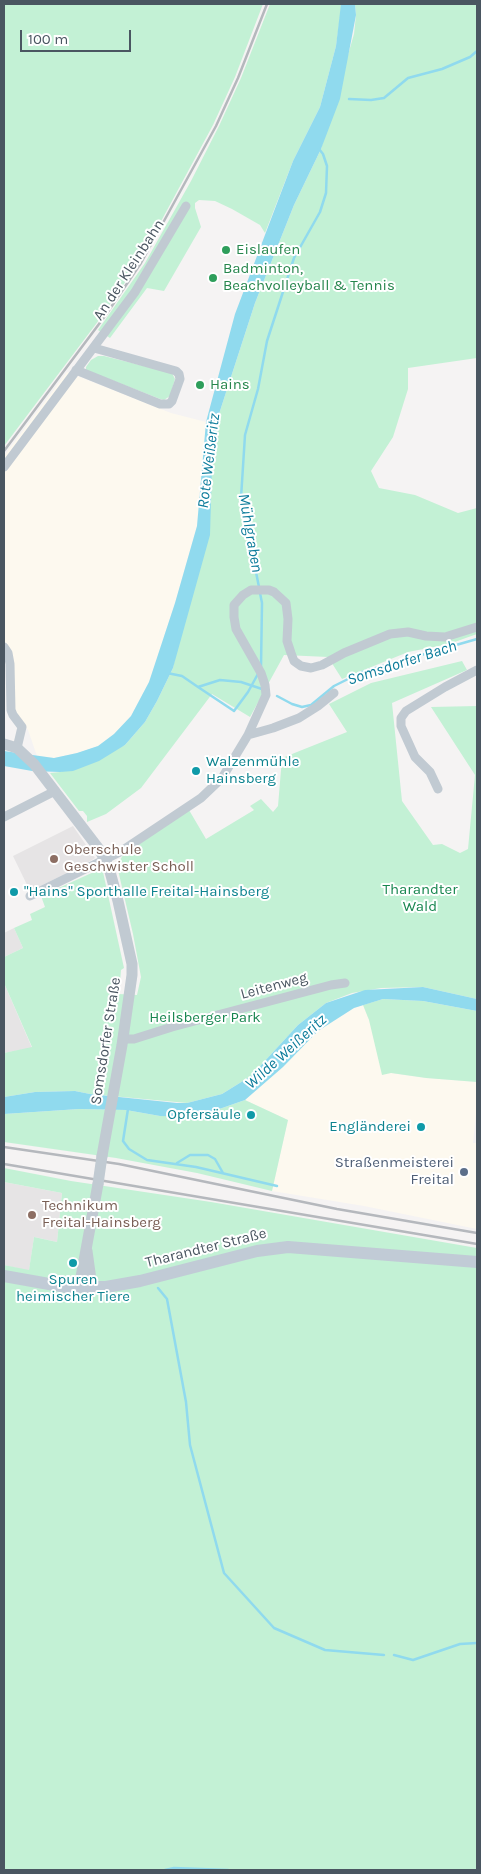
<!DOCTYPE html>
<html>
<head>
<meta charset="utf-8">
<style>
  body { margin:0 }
  #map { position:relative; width:481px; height:1874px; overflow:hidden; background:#f5f3f3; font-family:Karla,sans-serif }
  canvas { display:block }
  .frame { position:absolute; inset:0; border:5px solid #4a5661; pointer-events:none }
  .scale { position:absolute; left:20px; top:30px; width:111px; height:22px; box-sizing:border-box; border:2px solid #4a5661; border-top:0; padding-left:6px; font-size:15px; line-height:18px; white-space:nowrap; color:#4a5661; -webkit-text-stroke:4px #fff; paint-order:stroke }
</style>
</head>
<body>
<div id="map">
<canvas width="481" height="1874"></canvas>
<div class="frame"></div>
<div class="scale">100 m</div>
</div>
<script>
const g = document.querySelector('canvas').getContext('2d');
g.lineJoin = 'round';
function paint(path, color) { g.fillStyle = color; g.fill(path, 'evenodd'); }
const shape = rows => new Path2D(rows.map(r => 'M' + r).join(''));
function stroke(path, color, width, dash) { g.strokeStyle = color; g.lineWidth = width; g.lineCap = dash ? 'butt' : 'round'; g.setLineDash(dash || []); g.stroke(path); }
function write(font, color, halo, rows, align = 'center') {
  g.font = font + ' Karla,sans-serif'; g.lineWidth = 4; g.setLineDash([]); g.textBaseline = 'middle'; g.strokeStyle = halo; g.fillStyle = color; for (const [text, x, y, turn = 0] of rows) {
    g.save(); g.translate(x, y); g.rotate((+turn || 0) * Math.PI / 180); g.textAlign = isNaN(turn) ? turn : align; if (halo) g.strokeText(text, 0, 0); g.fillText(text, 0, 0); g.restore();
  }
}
paint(shape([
  [67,372,171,413,206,422,197,526,175,603,149,682,131,716,114,734,98,746,77,753,54,758,37,756,28,730,9,709,6,643,4,642,4,456],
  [363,1005,391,1073,426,1078,477,1082,477,1105,473,1143,477,1143,477,1229,364,1206,272,1191,288,1120,245,1100,283,1067,318,1031,354,1008]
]), '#fdf9ef');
paint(shape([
  [73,826,95,858,82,866,30,891,13,856],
  [14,928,23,948,4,957,4,933],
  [4,983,32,1048,4,1053],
  [4,1182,62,1193,57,1242,34,1237,29,1271,4,1265]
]), '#e6e4e5');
paint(shape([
  [4,4,263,4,235,77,213,125,139,262,99,320,4,446],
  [270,4,341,4,341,10,336,46,320,107,293,161,265,233,260,225,232,209,215,201,199,200,195,203,195,208,201,227,164,291,147,288,110,338,98,330,145,263,191,181,219,126,241,78],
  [355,4,477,4,477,358,408,368,408,389,393,437,371,471,379,488,415,495,458,513,477,508,477,634,449,644,408,652,342,679,328,657,284,655,250,717,212,694,141,788,106,814,87,822,87,816,83,811,79,811,50,773,60,772,125,745,145,722,157,701,173,668,212,464,219,414,255,303,294,205,321,149,354,34,356,15],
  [98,356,104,356,172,373,175,379,170,396,164,400,160,399,86,370,86,367,91,360],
  [462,661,467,670,392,703,402,801,433,845,442,844,460,853,468,849,475,775,431,707,477,706,477,999,423,987,381,988,352,993,326,1003,298,1025,251,1076,222,1094,187,1103,90,1094,75,1091,35,1092,4,1097,4,1053,32,1047,4,983,4,957,23,948,14,928,32,920,30,914,45,907,41,896,96,871,99,870,103,872,124,968,121,970,119,994,137,995,141,977,133,934,118,870,119,862,123,855,189,810,206,839,254,810,250,806,261,799,273,812,278,806,282,758,347,732,329,704,371,683],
  [383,999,423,1001,477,1011,477,1082,426,1078,391,1073,382,1075,369,1020,363,1005],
  [245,1100,288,1120,272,1191,197,1173,116,1158,4,1142,4,1114,79,1109,126,1110,160,1116,205,1114],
  [4,1168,71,1181,211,1202,477,1248,477,1870,4,1870,4,1265,29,1270,34,1237,57,1242,62,1193,4,1182]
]), '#c3f1d5');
paint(shape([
  [341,4,355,4,356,15,340,99,321,149,294,205,255,303,219,414,212,464,210,535,173,668,157,701,145,722,125,745,99,761,73,771,60,772,32,771,4,766,4,751,54,758,77,753,98,746,114,734,131,716,149,682,175,603,197,526,206,422,235,314,293,161,320,107,336,46],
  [423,987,477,999,477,1011,423,1001,383,999,354,1008,318,1031,283,1067,245,1100,205,1114,187,1117,160,1116,126,1110,79,1109,4,1114,4,1097,35,1092,75,1091,90,1094,177,1103,187,1103,222,1094,251,1076,298,1025,326,1003,365,990]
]), '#90daee');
stroke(shape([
  [349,99,371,100,384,98,408,78,442,69,470,57,477,51],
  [259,587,241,498,245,435,258,389,267,341,294,258,320,212,326,193,327,166,323,154,319,149],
  [260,593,262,603,261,667],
  [167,673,182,676,198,687,220,680,241,682,262,689],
  [198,687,234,711,248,692,259,672],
  [277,696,292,704,302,707,311,705,334,686,362,672,477,639],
  [128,1109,123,1141,129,1149,147,1160,196,1167,277,1186],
  [177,1163,190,1155,208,1155,215,1159,223,1173],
  [158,1288,167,1299,186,1402,190,1445,224,1573,274,1628,325,1650,384,1655],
  [394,1655,413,1660,460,1644,477,1643],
  [165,1870,174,1868,228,1870]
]), '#90daee', 2.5);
stroke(shape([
  [76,370,160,404,169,404,172,401,180,379,179,374,176,371,94,348],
  [4,467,135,292,186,206],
  [4,647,8,653,10,664,11,710,13,715,22,727,17,748],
  [248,735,273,728,299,718,318,706,334,693],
  [438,789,430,772,415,757,401,726,401,718,406,711,445,687,477,670],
  [4,817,55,791],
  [30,896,120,852,201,798,222,778,248,735,266,695,265,685,261,673,236,629,234,617,234,605,243,595,251,590,269,590,274,592,286,603,288,619,287,641,291,653,294,661,301,666,311,668,322,665,344,653,390,634,408,632,426,636,445,637,477,627],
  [123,1039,134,1039,172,1027,331,985,345,983]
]), '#c1cad2', 9);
stroke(shape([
  [4,744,17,748,34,764,99,849,109,868,118,901,132,964,132,975,122,1045,102,1156],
  [87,1251,92,1287],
  [79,1288,98,1184]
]), '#c1cad2', 11);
stroke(shape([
  [4,1276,66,1287,106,1287,140,1281,257,1251,288,1247,477,1262]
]), '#c1cbd6', 12);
stroke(shape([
  [4,451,105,316,141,263,216,126,238,78,267,4],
  [4,1147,119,1164,337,1209,477,1233],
  [4,1164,477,1244]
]), '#b5b8bd', 2.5);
stroke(shape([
  [98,1184,102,1156]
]), '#c1cad2', 11);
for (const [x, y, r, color] of [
  [226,250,5,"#2e9e5b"],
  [213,278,5,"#2e9e5b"],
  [200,385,5,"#2e9e5b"],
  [196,771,5,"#0f9aa8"],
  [54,859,5,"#8d6e63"],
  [14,892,5,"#0f9aa8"],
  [251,1115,5,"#0f9aa8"],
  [421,1127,5,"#0f9aa8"],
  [464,1172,5,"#5c6f8a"],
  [32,1215,5,"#8d6e63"],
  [73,1263,5,"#0f9aa8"]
]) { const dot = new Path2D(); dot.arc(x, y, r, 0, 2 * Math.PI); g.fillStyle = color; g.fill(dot); stroke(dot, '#fff', 2); }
write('15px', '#27864d', '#fff', [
  ["Eislaufen",236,250],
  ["Badminton,",223,269],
  ["Beachvolleyball & Tennis",223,286],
  ["Hains",210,385]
], 'left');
write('15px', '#4a5661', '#fff', [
  ["An der Kleinbahn",129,270,-57],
  ["Leitenweg",274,986,-15],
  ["Somsdorfer Straße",106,1041,-81],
  ["Tharandter Straße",206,1248,-14]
]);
write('15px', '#0d838f', '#fff', [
  ["Walzenmühle",206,762],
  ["Hainsberg",206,779],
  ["\"Hains\" Sporthalle Freital-Hainsberg",24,892],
  ["Opfersäule",241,1115,"right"],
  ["Engländerei",411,1127,"right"],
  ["Spuren",73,1280,"center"],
  ["heimischer Tiere",73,1297,"center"]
], 'left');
write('15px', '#785e54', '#fff', [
  ["Oberschule",64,850],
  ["Geschwister Scholl",64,867],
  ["Technikum",42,1206],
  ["Freital-Hainsberg",42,1223]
], 'left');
write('15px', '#17864f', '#fff', [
  ["Tharandter",420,890],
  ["Wald",420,907],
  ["Heilsberger Park",205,1018]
]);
write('15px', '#4e5e75', '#fff', [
  ["Straßenmeisterei",454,1163],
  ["Freital",454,1180]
], 'right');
write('italic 16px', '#0c7c9b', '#fff', [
  ["Rote Weißeritz",209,461,-83],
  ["Mühlgraben",250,533,80],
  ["Somsdorfer Bach",402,663,-18],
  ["Wilde Weißeritz",286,1052,-42]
]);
</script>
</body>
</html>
